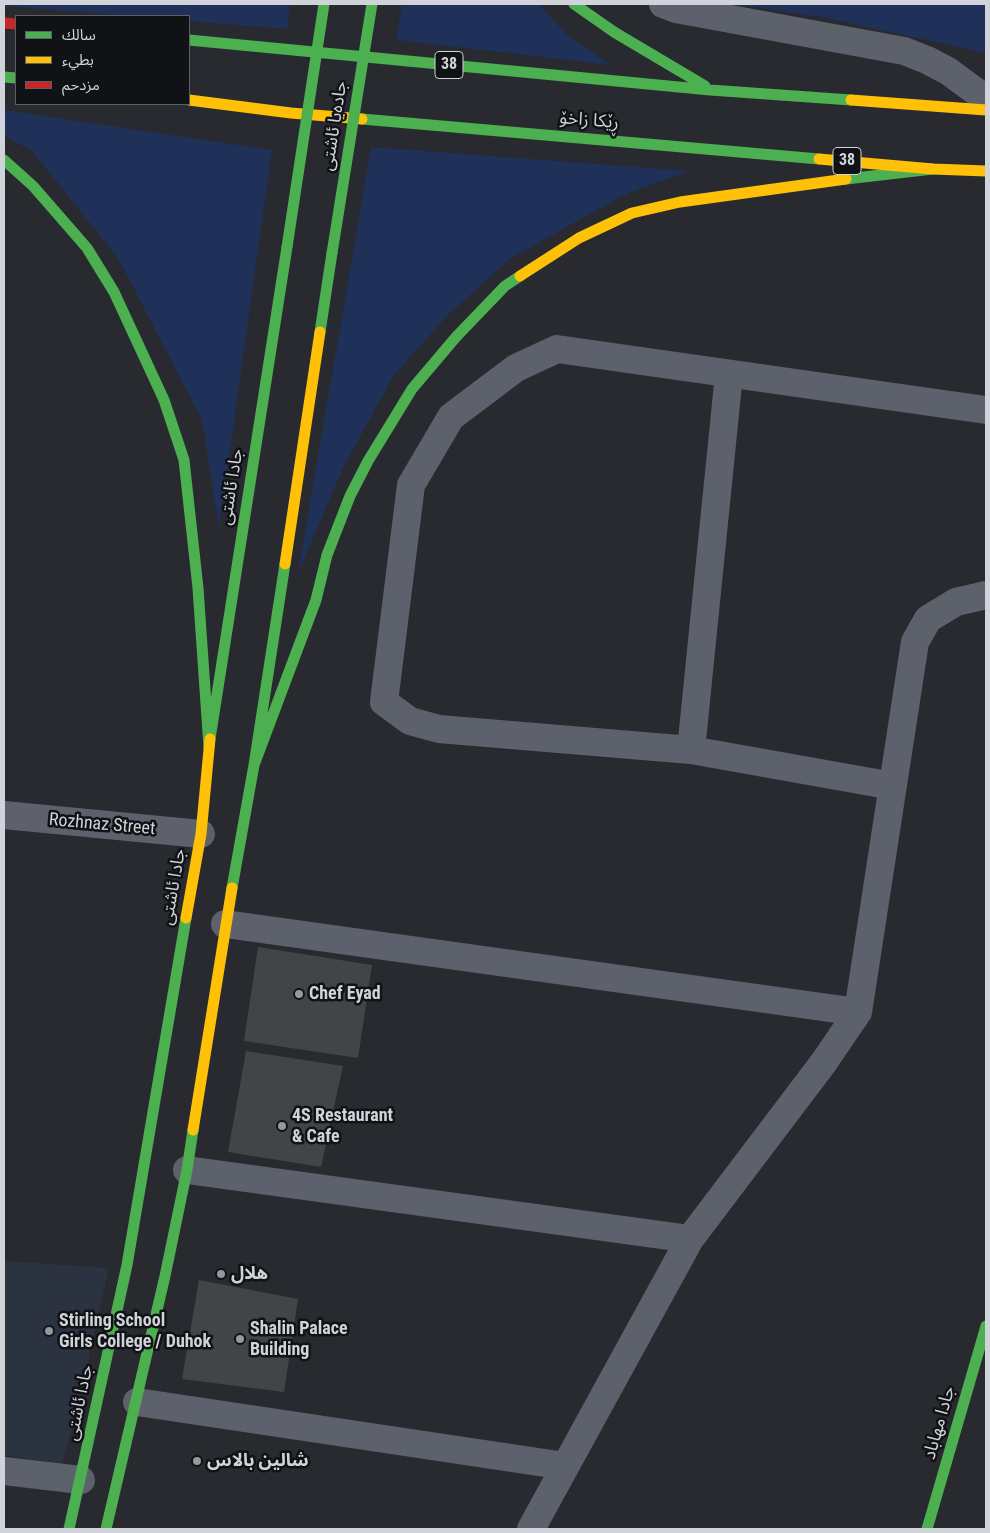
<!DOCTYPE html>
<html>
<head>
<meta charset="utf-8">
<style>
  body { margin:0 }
  #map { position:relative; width:990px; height:1533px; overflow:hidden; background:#282a30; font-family:"Roboto Condensed","Noto Sans Arabic",sans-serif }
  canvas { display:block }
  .frame { position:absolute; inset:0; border:5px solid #d0d3d9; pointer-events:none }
  .legend { position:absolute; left:15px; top:15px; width:175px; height:90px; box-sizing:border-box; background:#101216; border:1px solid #5d5f64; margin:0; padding:6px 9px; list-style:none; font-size:15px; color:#d0d3d9 }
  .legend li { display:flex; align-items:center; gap:10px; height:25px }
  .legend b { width:25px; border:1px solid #5d5f64 }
</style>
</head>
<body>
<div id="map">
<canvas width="990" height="1533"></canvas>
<div class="frame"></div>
<ul class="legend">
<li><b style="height:6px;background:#4caf50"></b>سالك</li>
<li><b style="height:6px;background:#ffc107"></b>بطيء</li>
<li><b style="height:6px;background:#c62828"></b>مزدحم</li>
</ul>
</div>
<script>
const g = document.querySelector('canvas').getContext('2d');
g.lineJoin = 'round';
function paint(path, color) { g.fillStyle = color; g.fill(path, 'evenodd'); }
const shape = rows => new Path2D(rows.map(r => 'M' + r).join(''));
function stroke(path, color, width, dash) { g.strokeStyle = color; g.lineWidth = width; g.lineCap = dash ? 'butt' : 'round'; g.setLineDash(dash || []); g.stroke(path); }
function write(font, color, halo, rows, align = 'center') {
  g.font = font + ' "Roboto Condensed","Noto Sans Arabic",sans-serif'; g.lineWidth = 5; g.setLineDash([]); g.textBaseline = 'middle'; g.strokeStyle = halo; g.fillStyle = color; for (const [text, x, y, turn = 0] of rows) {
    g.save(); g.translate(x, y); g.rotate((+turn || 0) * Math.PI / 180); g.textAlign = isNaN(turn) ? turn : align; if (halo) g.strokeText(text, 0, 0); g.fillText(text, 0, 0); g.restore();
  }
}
paint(shape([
  [4,1261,109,1268,81,1393,62,1464,4,1455]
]), '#2b3240');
paint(shape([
  [8,4,290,4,287,29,189,21,189,16,130,16,4,6],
  [402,4,539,4,568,36,611,65,396,40],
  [730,4,986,4,986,53,822,17],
  [4,110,272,150,219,528,202,420,118,258,33,152,4,135],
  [371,147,690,171,626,194,511,258,448,315,394,375,344,466,298,573]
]), '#1f3059');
paint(shape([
  [258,947,372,965,358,1058,244,1041],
  [246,1051,343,1066,321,1167,228,1152],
  [199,1280,298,1299,284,1392,182,1379]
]), '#424448');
stroke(shape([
  [663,4,676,9,904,51,927,60,948,71,986,99],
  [691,750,729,374],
  [893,786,691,750,439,729,410,721,384,702,411,485,451,417,516,368,557,349,986,410],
  [4,815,201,834],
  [225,924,858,1012],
  [187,1170,690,1239],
  [137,1402,565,1466],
  [4,1471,81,1480],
  [531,1529,690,1239,824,1062,858,1012,915,642,928,619,956,602,986,595]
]), '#5d616c', 28);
stroke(shape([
  [574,4,614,32,705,86],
  [189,40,710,90,851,100],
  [4,77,16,78],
  [362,119,819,159],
  [4,160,33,186,87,248,114,292,164,400,184,460,198,588,209,747],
  [846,179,933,169],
  [320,332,332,253],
  [210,739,287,247],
  [254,765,316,600,327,555,350,496,368,461,412,389,456,337,505,286,520,276],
  [232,888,254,765,285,564],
  [69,1529,127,1265,186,918],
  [106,1529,165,1276,187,1170,193,1130],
  [927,1529,986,1326]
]), '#4caf50', 11);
stroke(shape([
  [189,100,291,113,362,119],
  [851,100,986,110],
  [819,159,933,169,986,171],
  [520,276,579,238,632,213,680,202,846,179],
  [285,564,320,332],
  [186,918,201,834,210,739],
  [193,1130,232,888]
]), '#ffc107', 11);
stroke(shape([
  [4,23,16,24]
]), '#c62828', 11);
stroke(shape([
  [287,247,324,4],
  [332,253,372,4]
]), '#4caf50', 11);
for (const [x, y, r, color] of [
  [299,994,5,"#95989e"],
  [282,1126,5,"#95989e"],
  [221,1274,5,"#95989e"],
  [49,1331,5,"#95989e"],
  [240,1339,5,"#95989e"],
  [197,1461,5,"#95989e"]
]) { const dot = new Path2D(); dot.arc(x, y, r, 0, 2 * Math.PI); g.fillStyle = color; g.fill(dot); stroke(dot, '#101216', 2); }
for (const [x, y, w] of [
  [449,65,28],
  [847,161,28]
]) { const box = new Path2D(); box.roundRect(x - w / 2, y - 13.5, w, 27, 4); g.fillStyle = '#101216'; g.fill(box); stroke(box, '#d0d3d9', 1); }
write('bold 16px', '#d0d3d9', null, [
  ["38",449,65],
  ["38",847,161]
]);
write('18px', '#d0d3d9', '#101216', [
  ["ڕێکا زاخۆ",589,121,5],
  ["جادەیا ئاشتی",335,126,-81],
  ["جادا ئاشتی",232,487,-81],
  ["Rozhnaz Street",102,825,5],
  ["جادا ئاشتی",174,887,-80],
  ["جادا ئاشتی",80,1403,-78],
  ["جادا مهاباد",940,1423,-74]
]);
write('bold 18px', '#d0d3d9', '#101216', [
  ["Chef Eyad",309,994],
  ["4S Restaurant",292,1116],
  ["& Cafe",292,1137],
  ["هلال",231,1274],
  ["Stirling School",59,1321],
  ["Girls College / Duhok",59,1342],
  ["Shalin Palace",250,1329],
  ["Building",250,1350],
  ["شالين بالاس",207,1461]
], 'left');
</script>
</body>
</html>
